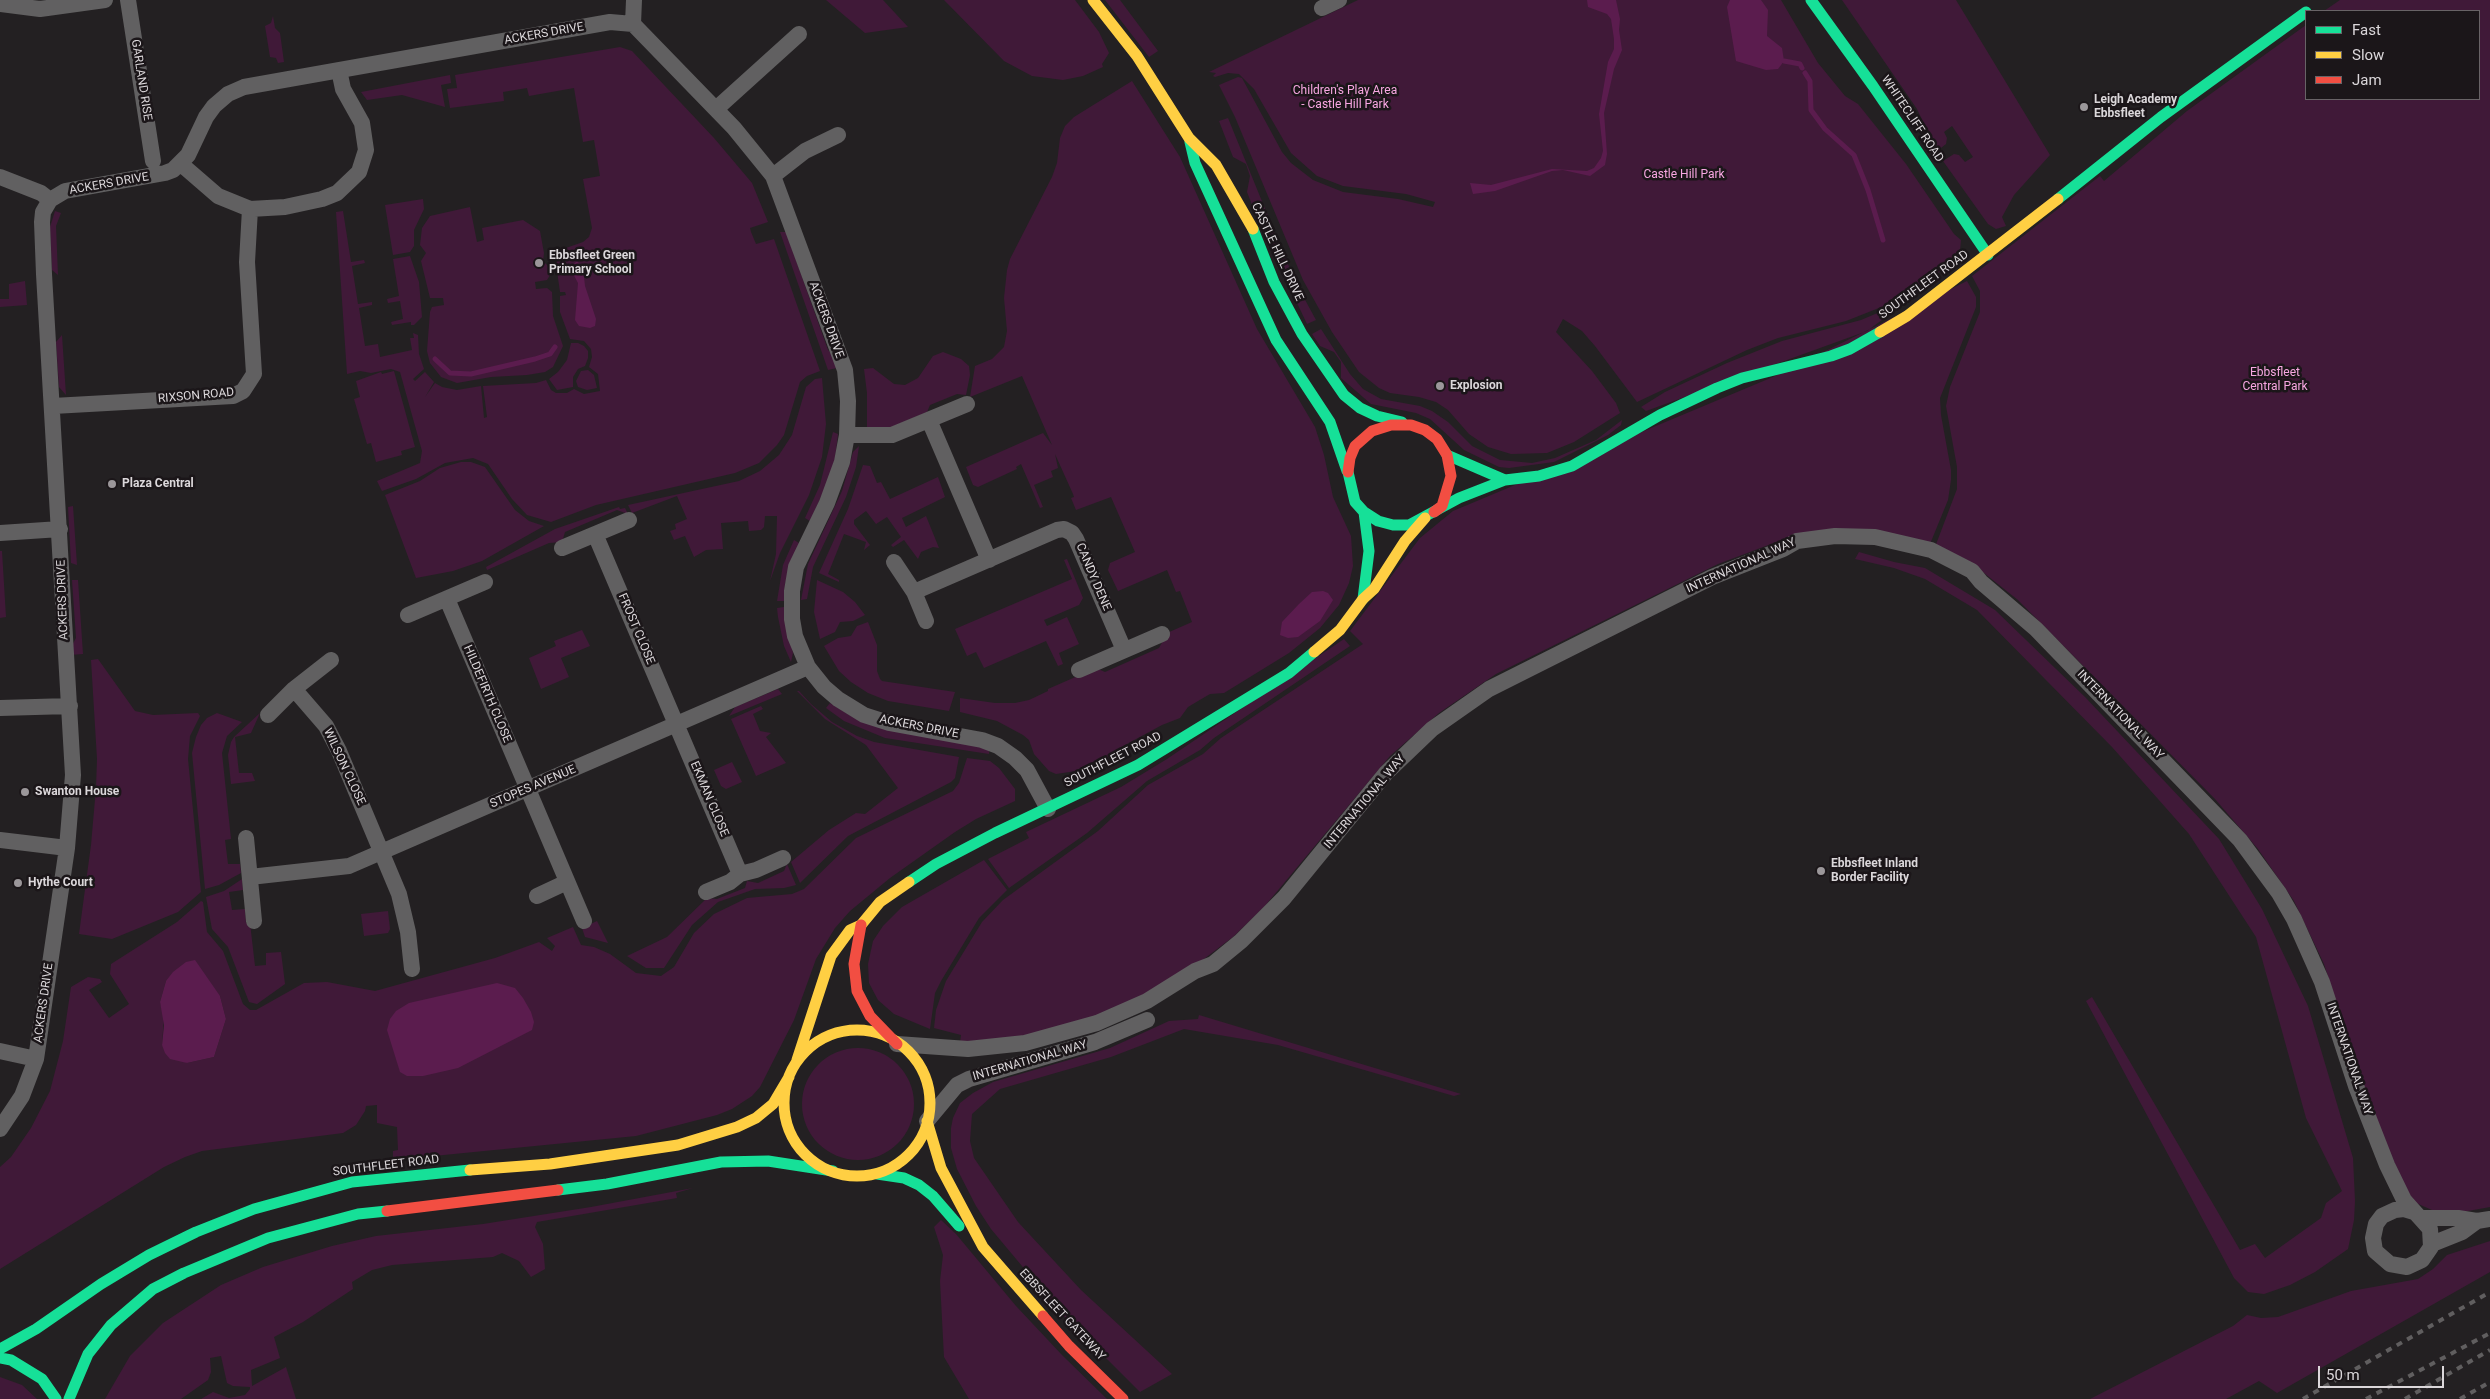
<!DOCTYPE html>
<html>
<head>
<meta charset="utf-8">
<style>
  body { margin:0 }
  #map { position:relative; width:2490px; height:1399px; overflow:hidden; background:#232022; font-family:Roboto,sans-serif }
  canvas { display:block }
  .legend { position:absolute; left:2305px; top:10px; width:175px; height:90px; box-sizing:border-box; background:#1b1619; border:1px solid #686366; margin:0; padding:6px 9px; list-style:none; font-size:15px; color:#dbd7da }
  .legend li { display:flex; align-items:center; gap:10px; height:25px }
  .legend b { width:25px; border:1px solid #686366 }
  .scale { position:absolute; left:2318px; top:1366px; width:126px; height:22px; box-sizing:border-box; border:2px solid #dbd7da; border-top:0; padding-left:6px; font-size:15px; line-height:18px; white-space:nowrap; color:#dbd7da; -webkit-text-stroke:4px #1b1619; paint-order:stroke }
</style>
</head>
<body>
<div id="map">
<canvas width="2490" height="1399"></canvas>
<ul class="legend">
<li><b style="height:6px;background:#16e098"></b>Fast</li>
<li><b style="height:6px;background:#ffcf43"></b>Slow</li>
<li><b style="height:6px;background:#f24e42"></b>Jam</li>
</ul>
<div class="scale">50 m</div>
</div>
<script>
const g = document.querySelector('canvas').getContext('2d');
g.lineJoin = 'round';
function paint(path, color) { g.fillStyle = color; g.fill(path, 'evenodd'); }
const shape = rows => new Path2D(rows.map(r => 'M' + r).join(''));
function stroke(path, color, width, dash) { g.strokeStyle = color; g.lineWidth = width; g.lineCap = dash ? 'butt' : 'round'; g.setLineDash(dash || []); g.stroke(path); }
function write(font, color, halo, rows, align = 'center') {
  g.font = font + ' Roboto,sans-serif'; g.lineWidth = 5; g.setLineDash([]); g.textBaseline = 'middle'; g.strokeStyle = halo; g.fillStyle = color; for (const [text, x, y, turn = 0] of rows) {
    g.save(); g.translate(x, y); g.rotate((+turn || 0) * Math.PI / 180); g.textAlign = isNaN(turn) ? turn : align; if (halo) g.strokeText(text, 0, 0); g.fillText(text, 0, 0); g.restore();
  }
}
paint(shape([
  [826,0,883,0,908,27,865,33],
  [944,0,1075,0,1099,32,1109,53,1102,64,1103,67,1083,76,1063,80,1032,76,1004,61],
  [1105,0,1120,0,1158,51,1149,57],
  [1358,0,1781,0,1818,63,1845,96,1858,104,1906,164,1954,234,1961,240,1960,251,1937,274,1889,304,1846,321,1778,338,1747,350,1637,402,1595,346,1582,331,1563,319,1556,332,1592,371,1616,403,1620,413,1574,442,1547,453,1511,454,1488,447,1469,434,1448,410,1436,402,1419,397,1390,393,1379,388,1359,372,1332,332,1303,280,1235,117,1219,85,1238,77,1242,78,1282,152,1291,163,1313,180,1343,192,1398,199,1433,207,1435,202,1406,194,1343,186,1317,176,1291,153,1254,89,1239,74,1228,73,1215,77,1213,76,1216,73,1209,72],
  [1842,0,1956,0,2050,155,2014,195,2002,217,2006,226,1996,229,1988,224,1943,161,1954,154,1959,155,1965,162,1973,157,1952,126,1944,132,1947,138,1946,144,1937,151,1917,109],
  [2340,0,2490,0,2490,1207,2468,1211,2447,1213,2432,1210,2416,1203,2407,1194,2368,1100,2324,964,2294,901,2258,849,2215,799,2018,600,1984,573,1935,547,1957,489,1957,467,1946,406,1950,387,1980,312,1980,291,1972,276,2100,176,2104,181,2187,111,2306,25,2306,99,2479,99,2479,11,2324,11],
  [273,16,275,28,280,33,284,62,278,63,276,58,270,57,265,26,271,23],
  [620,47,632,51,714,138,752,183,768,222,750,228,751,232,756,244,774,239,820,371,807,376,800,382,784,435,777,445,759,463,735,473,596,505,551,522,527,515,512,499,488,464,473,458,445,463,416,479,382,491,377,481,420,463,422,451,400,372,391,369,371,373,360,371,347,374,336,212,343,211,351,262,364,260,365,263,352,266,358,304,372,302,372,305,359,308,365,346,378,344,380,357,412,350,410,338,414,338,413,333,418,335,419,354,424,369,413,379,415,381,425,372,434,382,425,397,435,383,442,387,457,390,481,386,484,418,487,417,483,386,536,383,546,380,551,390,556,393,567,393,574,389,584,394,600,391,598,374,589,367,592,357,591,349,584,341,570,339,560,312,560,296,566,295,565,292,560,292,556,264,558,254,566,248,583,242,589,237,592,228,583,179,600,176,594,140,583,142,574,88,529,96,527,88,503,92,504,101,450,108,447,89,457,88,455,75],
  [450,75,451,83,441,85,445,107,402,95,367,100,361,92],
  [1132,81,1180,157,1257,329,1315,427,1324,455,1333,497,1351,536,1353,566,1349,583,1339,605,1320,628,1289,653,1224,693,1210,694,1198,701,1188,707,1180,718,1162,725,1125,745,1106,760,1076,771,1056,774,1049,771,1034,754,1029,740,1023,735,997,721,960,712,960,698,995,703,1015,703,1029,700,1048,691,1048,689,1096,668,1105,672,1159,648,1167,633,1192,622,1180,591,1176,592,1167,570,1118,591,1108,570,1110,563,1135,552,1111,497,1076,510,1071,498,1074,497,1073,494,1055,454,1058,468,1051,471,1053,477,1034,485,1043,507,1040,508,1021,464,1016,467,1017,469,978,487,973,485,966,467,1043,433,1052,445,1022,376,970,397,975,366,992,359,1004,347,1007,331,1004,298,1007,270,1010,259,1052,177,1057,163,1060,138,1065,126,1074,117],
  [1228,118,1270,221,1260,225,1247,192,1250,176,1246,164,1233,157,1219,121],
  [423,199,424,209,414,230,414,246,410,252,393,255,385,205],
  [470,207,477,242,484,240,482,228,523,220,540,231,544,253,543,261,548,266,550,275,547,280,535,282,536,289,547,288,552,292,553,316,563,346,553,367,545,372,527,375,491,377,457,383,441,377,430,363,427,351,430,312,432,307,444,305,443,298,430,298,421,261,426,253,420,245,422,228,430,216],
  [55,211,61,213,56,226,58,275,52,270,50,227],
  [1271,225,1297,285,1316,320,1307,324,1262,229],
  [780,232,786,232,828,350,838,360,841,367,828,370],
  [410,256,419,282,422,317,414,325,411,325,411,322,392,325,391,322,403,319,400,301,388,303,387,299,399,296,393,259],
  [25,281,27,305,0,307,0,299,9,299,9,284],
  [1967,281,1976,297,1976,307,1940,398,1941,415,1951,470,1951,480,1948,500,1930,544,1787,538,1718,564,1496,674,1439,713,1390,756,1264,907,1233,937,1192,968,1117,1010,1029,1037,960,1043,961,1035,934,1028,936,1010,946,981,982,922,1003,900,1098,831,1148,785,1203,754,1221,738,1363,644,1350,631,1420,538,1453,511,1773,377],
  [1929,285,1867,331,1646,411,1641,407,1665,392,1727,363,1782,341,1861,320,1906,301],
  [1321,329,1350,374,1363,389,1381,399,1420,406,1432,411,1448,422,1472,446,1500,460,1532,463,1555,458,1596,440,1622,420,1621,425,1608,435,1554,462,1509,468,1499,467,1464,450,1430,419,1416,413,1371,404,1341,378,1341,362,1334,352,1320,346,1312,334],
  [62,335,66,395,59,387,56,342],
  [571,343,578,343,584,346,588,351,588,358,585,366,578,369,573,377,573,387,557,390,549,379,558,372,567,360],
  [943,352,961,359,969,366,970,375,966,395,957,394,930,405,927,412,890,428,867,430,867,393,864,369,873,368,894,384,905,385,918,378,933,356],
  [588,370,594,375,597,388,587,390,578,387,576,381,581,371],
  [394,371,415,447,401,451,402,455,376,462,371,443,367,444,354,399,360,397,356,381,381,372,382,374],
  [822,378,826,424,822,457,809,495,780,553,770,581,776,554,777,516,765,516,764,527,761,530,749,531,748,521,721,523,723,549,706,550,694,557,685,536,674,540,670,531,676,529,675,524,687,519,677,496,632,513,628,505,739,481,760,471,779,455,792,435,806,387,815,379],
  [833,432,838,434,835,459,828,482,810,521,805,518,820,485],
  [859,446,856,467,846,497,813,567,807,599,801,600,808,564,842,491,853,452],
  [461,462,471,462,485,467,515,510,529,521,544,526,482,561,453,571,416,578,385,495,420,481,440,468],
  [863,465,870,466,877,483,881,482,890,499,938,477,945,497,902,518,906,527,926,516,939,548,933,547,921,552,918,559,904,540,893,547,891,545,901,537,887,517,876,524,866,511,854,520,854,524,870,545,864,550,866,542,844,534,828,574,839,580,839,582,819,573,848,509],
  [73,506,77,565,71,563,68,507],
  [619,507,620,509,625,508,628,514,617,510,565,532,562,542,549,543,487,570,486,567,555,529],
  [794,540,799,543,785,584,784,601,777,601,783,565],
  [0,551,2,551,6,617,0,618],
  [1859,552,1894,562,1925,568,1995,610,2085,697,2219,839,2262,909,2308,1006,2353,1158,2355,1201,2354,1220,2348,1249,2315,1272,2290,1285,2264,1294,2248,1292,2234,1278,2086,1001,2092,997,2240,1250,2255,1244,2265,1258,2321,1218,2326,1203,2342,1191,2306,1118,2256,937,2189,834,2112,747,1977,610,1925,579,1894,568,1855,559],
  [1067,559,1083,598,1079,605,1044,620,1047,626,1067,617,1079,644,1059,653,1063,664,1058,666,1046,641,984,668,976,652,967,656,955,629,1072,579,1064,560],
  [72,580,78,580,83,654,70,655,70,649,76,638],
  [817,580,843,592,855,602,865,615,853,621,840,622,835,632,820,639,814,612],
  [784,607,793,653,791,662,784,646,778,617,777,608],
  [868,622,877,645,877,671,880,679,882,681,955,692,949,711,888,701,868,693,851,682,839,671,824,646,838,638,851,636,857,626],
  [582,630,590,646,561,658,569,677,541,689,529,658,556,646,554,641],
  [1344,639,1350,646,1214,738,1200,750,1147,781,1087,833,1009,888,988,859,1029,838,1026,832,1121,787,1167,759],
  [98,659,135,711,153,715,198,713,200,716,190,736,188,759,201,892,178,912,112,939,79,934,91,845,96,788,97,759,91,660],
  [778,689,782,694,729,716,735,707],
  [797,691,799,691,811,704,832,722,857,736,874,742,959,757,955,778,951,782,848,836,800,883,791,862,829,830,856,813,865,814,898,788,866,745,825,719],
  [830,703,851,716,964,742,989,750,989,754,885,738,844,721,826,708],
  [761,706,763,709,753,714,760,731,771,733,766,737,786,763,756,776,731,719],
  [217,713,242,722,227,736,222,753,231,839,225,840,228,864,240,864,241,873,219,885,205,889,192,753,196,737,201,725,207,718],
  [260,713,251,733,235,737,239,773,252,773,255,781,231,784,228,755,231,742,234,737],
  [967,758,990,761,999,768,1015,789,1015,801,976,819,955,832,890,878,850,911,835,928,816,959,794,1020,760,1087,752,1096,732,1109,717,1115,636,1136,393,1160,393,1151,398,1150,397,1127,377,1123,377,1105,366,1106,365,1111,356,1125,343,1133,202,1151,185,1157,164,1167,0,1269,0,1167,11,1157,31,1128,50,1091,63,1041,71,987,88,977,100,979,102,982,89,990,109,1018,129,1004,110,974,111,964,177,922,201,901,203,902,207,932,223,951,243,1004,250,1010,256,1010,304,983,327,982,375,991,495,958,539,942,552,951,555,946,547,938,573,927,581,945,594,947,610,954,636,973,661,976,674,967,694,933,714,914,747,898,792,894,804,889,856,838,953,791,959,783],
  [166,981,220,996,226,1019,214,1057,187,1063,162,1045,164,1016,160,1002],
  [732,762,742,782,726,789,721,786,714,770],
  [984,860,1007,890,979,918,941,981,935,993,930,1029,894,1014,878,1000,869,983,868,964,873,941,883,926,902,907],
  [787,864,796,885,784,888,755,889,718,902,692,925,664,968,646,968,627,956,667,937,707,898,717,899,745,888,747,881,758,883,784,871],
  [242,879,243,890,229,892,232,910,245,909,246,923,250,923,255,966,266,965,266,953,281,952,285,984,257,1004,249,1002,228,947,212,929,206,897,224,891],
  [388,911,390,929,388,933,364,936,361,914],
  [597,921,608,943,585,937,582,928],
  [1199,1015,1461,1094,1454,1096,1278,1045,1184,1029,1111,1057,1000,1089,972,1114,970,1141,974,1158,1018,1222,1081,1290,1172,1374,1140,1392,1063,1315,991,1229,976,1206,957,1169,951,1148,951,1128,953,1118,960,1103,973,1093,993,1082,1110,1048,1169,1021,1198,1019],
  '802 1104a56 56 0 1 1 112 0a56 56 0 1 1-112 0Z',
  [693,1188,676,1193,677,1198,537,1222,535,1227,543,1244,545,1269,531,1277,519,1261,502,1253,493,1257,392,1265,372,1270,352,1282,353,1289,303,1322,274,1337,280,1358,251,1370,252,1386,286,1367,296,1399,201,1399,213,1392,229,1398,245,1395,250,1389,250,1387,233,1386,227,1383,221,1356,210,1358,211,1372,208,1380,181,1399,105,1399,130,1356,163,1323,221,1285,263,1267,332,1246,376,1236,483,1224,591,1207],
  [941,1220,956,1234,1016,1306,1062,1355,1107,1399,969,1399,944,1357,940,1281,943,1255,934,1227],
  [2490,1241,2490,1272,2277,1393,2259,1381,2226,1399,2090,1399,2233,1326,2247,1315,2261,1318,2278,1317,2351,1291,2418,1279,2433,1269,2447,1255],
  [0,1377,22,1385,37,1399,0,1399]
]), '#401938');
paint(shape([
  [1587,0,1616,0,1620,19,1619,30,1622,50,1614,69,1604,113,1607,154,1605,165,1590,176,1563,170,1552,171,1495,191,1473,194,1470,183,1491,185,1552,169,1587,171,1594,168,1601,158,1603,151,1599,114,1608,62,1614,49,1614,39,1611,19,1607,14,1588,7],
  [1730,0,1761,0,1768,10,1767,36,1782,48,1784,61,1778,69,1766,70,1736,61,1727,7],
  [577,261,583,268,585,286,596,319,595,326,590,328,579,326,575,320,578,283,570,268],
  [1323,591,1328,593,1333,600,1320,621,1298,637,1288,638,1280,635,1282,622,1299,604,1312,592],
  [195,960,220,996,226,1019,214,1057,187,1063,170,1059,165,1053,162,1045,164,1025,160,1002,166,981,173,972,186,962],
  [497,983,515,988,523,998,531,1012,534,1022,532,1030,458,1068,423,1076,407,1076,400,1072,387,1030,390,1019,396,1011,409,1003]
]), '#5b1c4e');
stroke(shape([
  [1784,61,1800,64,1802,68],
  [1805,73,1810,81,1811,110,1825,129,1854,155,1868,190,1883,240],
  [435,359,450,373,471,374,535,359,550,354,555,347]
]), '#5b1c4e', 5);
stroke(shape([
  [128,0,153,161],
  [0,4,40,9,105,0],
  [1322,8,1339,0],
  [633,24,634,0],
  [716,109,799,34],
  [181,164,218,196,250,209,285,207,322,199,337,193,359,172,366,150,362,123,343,89,339,70],
  [773,176,805,151,838,135],
  [0,177,41,193,50,200],
  [53,406,233,396,243,391,254,374,247,262,250,209],
  [929,420,989,560],
  [847,435,892,435,967,404],
  [0,533,60,529],
  [595,534,740,874],
  [562,548,629,520],
  [894,562,914,592,926,621],
  [914,592,1057,530,1064,529,1072,533,1076,539,1124,650],
  [447,599,584,921],
  [408,615,485,582],
  [1079,670,1162,634],
  [294,689,326,726,339,751,399,894,408,932,412,969],
  [0,708,70,706],
  [268,715,294,689,331,660],
  [246,838,254,921],
  [0,840,67,848],
  [250,877,349,866,808,667],
  [706,892,730,882,740,874,756,870,783,858],
  [537,896,567,882],
  [897,1044,968,1049,1025,1043,1097,1023,1147,1001,1195,971,1213,964,1241,941,1284,898,1386,773,1432,729,1489,689,1712,577,1783,549,1797,541,1835,536,1875,537,1931,550,1972,571,1981,582,2036,629,2240,840,2279,893,2294,919,2322,982,2356,1086,2387,1165,2404,1200,2430,1229,2431,1247,2422,1260,2407,1267,2390,1264,2375,1251,2373,1238,2376,1224,2382,1216,2395,1210,2404,1209,2414,1212],
  [0,1051,36,1059],
  [927,1121,957,1085,969,1079,1095,1042,1147,1020],
  [0,1129,22,1096,36,1059,67,848,73,775,44,274,42,222,43,212,50,200,65,191,165,173,173,170,188,155,206,117,214,106,228,94,244,87,610,22,633,24,734,128,773,176,845,370,848,401,847,435,842,462,827,503,796,567,792,591,792,619,795,636,808,667,824,687,838,699,864,715,889,723,982,740,998,746,1015,758,1027,770,1048,809],
  [2422,1218,2458,1218,2477,1221,2490,1219],
  [2432,1244,2462,1232,2477,1221]
]), '#616061', 16);
stroke(shape([
  [1811,0,1873,86,1988,255],
  [1190,142,1195,163,1276,340,1330,422,1347,471],
  [2058,199,2161,117,2306,12],
  [1253,229,1274,282,1302,334,1344,395,1360,408,1377,416,1402,422],
  [1447,455,1505,480],
  [1348,472,1355,502,1364,512,1378,521,1393,525,1409,525,1459,498,1505,480,1539,476,1572,466,1660,415,1717,388,1742,378,1831,356,1850,349,1880,332],
  [1363,599,1369,551,1364,512],
  [909,882,936,864,995,833,1138,765,1289,673,1314,652],
  [877,1174,904,1178,919,1185,933,1196,959,1226],
  [558,1190,607,1184,721,1162,768,1161,833,1171],
  [0,1349,36,1329,101,1284,149,1255,196,1232,254,1209,352,1182,470,1170],
  [0,1358,11,1360,42,1379,56,1399],
  [69,1399,88,1354,111,1325,153,1289,184,1273,268,1238,358,1214,387,1211]
]), '#16e098', 11);
stroke(shape([
  [1093,0,1137,56,1189,138,1216,165,1253,229],
  [1880,332,1907,316,2058,199],
  [1314,652,1340,630,1363,599,1374,589,1405,541,1425,518],
  '784 1103a73 73 0 1 1 146 0a73 73 0 1 1-146 0Z',
  [797,1060,831,956,850,930,861,925,880,902,909,882],
  [927,1121,941,1168,983,1247,1043,1316],
  [470,1170,550,1164,678,1145,737,1127,756,1118,773,1104,789,1077]
]), '#ffcf43', 11);
stroke(shape([
  [1348,472,1350,458,1355,446,1372,431,1391,425,1411,425,1425,430,1437,439,1447,455,1451,476,1442,506,1434,512],
  [861,925,854,964,857,991,870,1016,897,1044],
  [387,1211,558,1190],
  [1043,1316,1069,1346,1123,1399]
]), '#f24e42', 11);
stroke(shape([
  [2303,1399,2490,1292],
  [2366,1399,2490,1333],
  [2405,1399,2490,1350],
  [2460,1399,2490,1382]
]), '#605e5f', 4, [6, 6]);
for (const [x, y, r, color] of [
  [2084,107,5,"#9b979a"],
  [539,263,5,"#9b979a"],
  [1440,386,5,"#9b979a"],
  [112,484,5,"#9b979a"],
  [25,792,5,"#9b979a"],
  [1821,871,5,"#9b979a"],
  [18,883,5,"#9b979a"]
]) { const dot = new Path2D(); dot.arc(x, y, r, 0, 2 * Math.PI); g.fillStyle = color; g.fill(dot); stroke(dot, '#1b1619', 2); }
write('12px', '#dbd7da', '#1b1619', [
  ["ACKERS DRIVE",544,34,-10],
  ["GARLAND RISE",141,80,81],
  ["WHITECLIFF ROAD",1912,119,56],
  ["ACKERS DRIVE",109,184,-10],
  ["CASTLE HILL DRIVE",1277,252,65],
  ["SOUTHFLEET ROAD",1924,285,-36],
  ["ACKERS DRIVE",826,320,70],
  ["RIXSON ROAD",196,396,-5],
  ["INTERNATIONAL WAY",1741,566,-24],
  ["CANDY DENE",1093,577,67],
  ["ACKERS DRIVE",63,600,-92],
  ["FROST CLOSE",636,629,67],
  ["HILDEFIRTH CLOSE",487,694,67],
  ["INTERNATIONAL WAY",2120,715,46],
  ["ACKERS DRIVE",919,727,11],
  ["SOUTHFLEET ROAD",1113,760,-27],
  ["WILSON CLOSE",344,767,65],
  ["STOPES AVENUE",533,787,-23],
  ["EKMAN CLOSE",709,799,67],
  ["INTERNATIONAL WAY",1365,802,-50],
  ["ACKERS DRIVE",44,1003,-82],
  ["INTERNATIONAL WAY",2349,1059,71],
  ["INTERNATIONAL WAY",1030,1061,-16],
  ["SOUTHFLEET ROAD",386,1166,-7],
  ["EBBSFLEET GATEWAY",1062,1315,47]
]);
write('12px', '#f8a7e2', '#1b1619', [
  ["Children's Play Area",1345,91],
  ["- Castle Hill Park",1345,105],
  ["Castle Hill Park",1684,175],
  ["Ebbsfleet",2275,373],
  ["Central Park",2275,387]
]);
write('bold 12px', '#dbd7da', '#1b1619', [
  ["Leigh Academy",2094,100],
  ["Ebbsfleet",2094,114],
  ["Ebbsfleet Green",549,256],
  ["Primary School",549,270],
  ["Explosion",1450,386],
  ["Plaza Central",122,484],
  ["Swanton House",35,792],
  ["Ebbsfleet Inland",1831,864],
  ["Border Facility",1831,878],
  ["Hythe Court",28,883]
], 'left');
</script>
</body>
</html>
